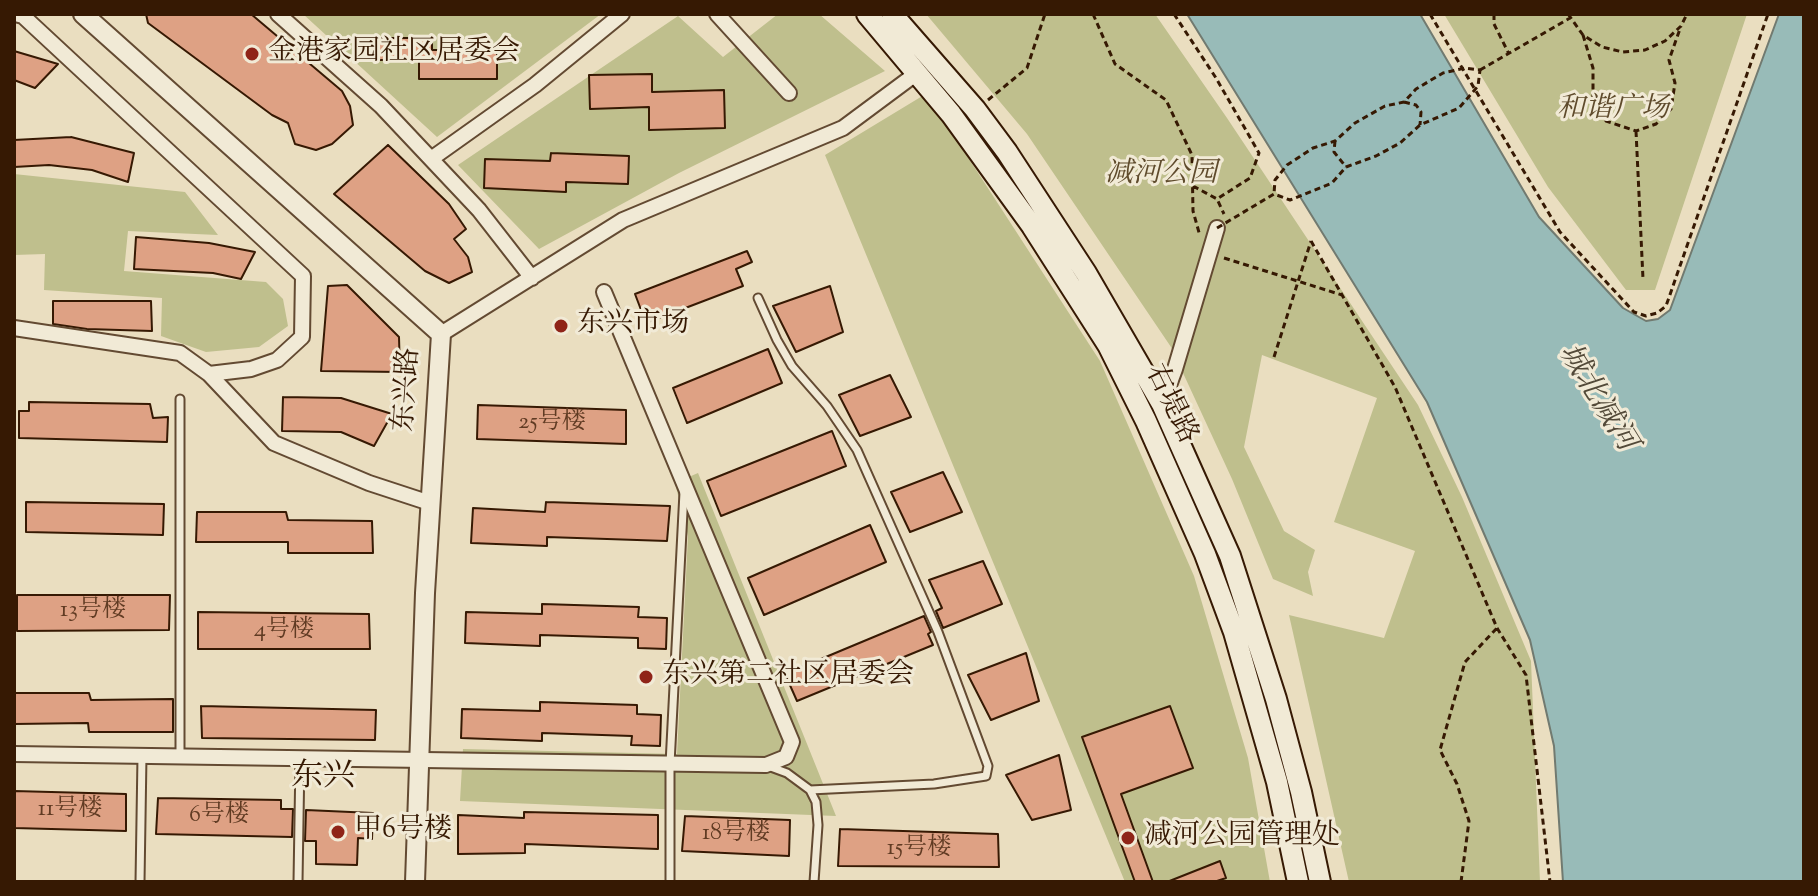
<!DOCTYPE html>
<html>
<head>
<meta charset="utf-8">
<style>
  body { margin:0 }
  #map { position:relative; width:1818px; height:896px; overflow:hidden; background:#eadec0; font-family:"Sorts Mill Goudy",serif }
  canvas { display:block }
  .frame { position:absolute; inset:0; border:16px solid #361903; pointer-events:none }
</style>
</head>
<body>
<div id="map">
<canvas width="1818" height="896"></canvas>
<div class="frame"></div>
</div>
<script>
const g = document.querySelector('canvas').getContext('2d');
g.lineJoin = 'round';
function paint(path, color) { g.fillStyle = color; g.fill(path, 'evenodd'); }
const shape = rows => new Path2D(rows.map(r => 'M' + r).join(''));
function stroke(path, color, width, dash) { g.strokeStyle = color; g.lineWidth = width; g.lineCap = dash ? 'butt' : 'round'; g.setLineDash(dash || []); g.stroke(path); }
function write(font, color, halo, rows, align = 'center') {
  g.font = font + ' "Sorts Mill Goudy","Noto Serif SC",serif'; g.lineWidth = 6; g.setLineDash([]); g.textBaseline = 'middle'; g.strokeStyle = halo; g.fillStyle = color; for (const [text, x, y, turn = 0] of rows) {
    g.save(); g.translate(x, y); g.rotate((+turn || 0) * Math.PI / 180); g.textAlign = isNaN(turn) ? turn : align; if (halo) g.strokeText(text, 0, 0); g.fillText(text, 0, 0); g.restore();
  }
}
paint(shape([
  [303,14,601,14,437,137],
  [778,14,819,14,885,71,679,173,539,249,458,165,678,16,723,57],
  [926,14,1155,14,1227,118,1418,405,1462,497,1531,661,1540,882,1349,882,1289,615,1384,638,1415,551,1334,522,1377,398,1262,355,1244,447,1284,531,1315,550,1308,572,1313,596,1273,579,1232,479,1171,347,1027,134],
  [1444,14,1747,14,1655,290,1626,290,1548,187],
  [924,95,960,145,1100,361,1194,576,1248,758,1270,882,1125,882,825,155],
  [14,174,185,192,218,235,128,231,124,271,266,282,283,299,288,326,259,347,206,352,161,336,162,298,44,290,45,254,14,255],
  [698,473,836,816,460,801,463,749,677,754,688,536,675,483]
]), '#bfbf8d');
const water = shape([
  [1187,14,1420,14,1539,217,1623,308,1646,321,1658,319,1670,310,1779,14,1804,14,1804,882,1563,882,1554,746,1530,640,1427,402,1187,14]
]);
paint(water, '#98bbb8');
stroke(water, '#717a70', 2);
const building = shape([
  [146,14,251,14,342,91,350,106,353,125,332,144,316,150,295,144,288,123,272,115,148,23,146,14],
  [372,38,432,38,432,50,497,50,497,79,419,79,419,60,372,60,372,38],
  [14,51,58,64,35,88,14,80,14,51],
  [652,74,652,92,724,90,725,128,649,130,649,107,590,109,589,75,652,74],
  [71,137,134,153,128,182,92,170,49,165,14,167,14,140,71,137],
  [388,145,449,204,466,229,454,239,468,257,472,272,449,283,425,271,334,194,388,145],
  [551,153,629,156,628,184,566,182,566,192,484,188,485,159,550,161,551,153],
  [136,237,209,243,255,252,241,279,213,273,134,269,136,237],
  [747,251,752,262,736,269,743,286,646,323,635,294,747,251],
  [347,285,399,337,400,372,321,371,328,286,347,285],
  [830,286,843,332,796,352,773,306,830,286],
  [53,301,151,301,152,331,87,329,53,324,53,301],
  [768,349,782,383,687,423,673,388,768,349],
  [890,375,911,417,860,436,839,395,890,375],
  [283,397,341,398,392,414,374,446,341,432,282,431,283,397],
  [29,402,150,404,153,418,168,417,167,442,19,438,19,411,29,411,29,402],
  [478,405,626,410,626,444,477,439,478,405],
  [832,431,846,466,721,516,707,481,832,431],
  [943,472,962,512,910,532,891,492,943,472],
  [26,502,164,504,163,535,26,532,26,502],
  [546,502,670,506,667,541,547,537,547,546,471,543,473,508,545,512,546,502],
  [197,512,286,512,288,520,372,521,373,553,288,553,288,542,196,542,197,512],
  [870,525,886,562,764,615,748,578,870,525],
  [983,561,1002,604,943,628,936,611,942,608,929,580,983,561],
  [17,595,170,595,169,630,17,631,17,595],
  [542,604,639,607,638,617,667,618,666,649,638,648,638,638,540,635,540,646,465,643,466,612,542,614,542,604],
  [198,612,369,614,370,649,198,649,198,612],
  [924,616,931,632,928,634,933,645,797,701,785,674,924,616],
  [1026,653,1039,701,991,720,968,675,1026,653],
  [14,693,89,693,91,700,173,699,173,732,89,732,88,723,14,724,14,693],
  [540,702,637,705,637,714,661,715,660,746,631,745,632,736,542,733,542,741,461,738,462,709,540,711,540,702],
  [201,706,376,710,375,740,202,738,201,706],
  [1170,706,1193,768,1121,794,1153,882,1135,882,1082,737,1170,706],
  [1059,755,1071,810,1032,820,1006,775,1059,755],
  [14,791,126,794,126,831,14,828,14,791],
  [158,798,281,800,281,809,293,809,292,837,156,834,158,798],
  [306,810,373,813,372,839,358,838,357,865,316,864,316,841,305,841,306,810],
  [524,812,658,815,658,849,525,844,525,853,458,854,458,815,524,818,524,812],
  [685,816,790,820,789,856,682,851,685,816],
  [840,829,998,834,999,867,838,866,840,829],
  [1220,861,1226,878,1214,882,1167,882,1220,861]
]);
paint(building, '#dea184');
stroke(building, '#361903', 2);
const service = shape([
  [758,298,777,340,792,366,827,406,857,450,938,632,988,766,986,776,934,784,810,790],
  [180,399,180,756],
  [768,766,787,773,810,790,816,802,818,825,814,882],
  [140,882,142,756],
  [298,882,300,758],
  [670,882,670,764,684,492]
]);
const minor = shape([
  [15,14,23,16,303,276,302,337,277,360,251,369,209,374],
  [278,14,381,106,479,210,532,278],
  [717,14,789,93],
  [431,159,535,85,622,14],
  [14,328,180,353,209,374,274,443,369,483,430,503],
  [441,334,623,220,843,128,917,73],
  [1162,404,1175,369,1217,228],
  [14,754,766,765,786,757,792,742,604,292]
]);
const tertiary = shape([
  [83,14,441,334,425,593,415,882]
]);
const secondary = shape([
  [867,14,951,114,1032,226,1108,345,1146,421,1205,554,1234,632,1277,782,1298,882],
  [892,14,975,109,1007,152,1086,273,1162,404,1230,556,1276,699,1301,792,1320,882]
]);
stroke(service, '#634a32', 11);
stroke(minor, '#634a32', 18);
stroke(tertiary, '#634a32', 22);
stroke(secondary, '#361903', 24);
stroke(shape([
  [1093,14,1115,64,1166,100,1192,155,1193,211,1200,236],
  [1174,14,1216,78,1259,153,1250,178,1217,199],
  [1430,14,1560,232,1634,312,1646,316,1657,313,1666,306,1768,14],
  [1494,14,1494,24,1509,54],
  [1568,14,1583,35,1602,47,1623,52,1645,50,1665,41,1681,26,1687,14],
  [1583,35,1593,68,1593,99,1606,121,1636,131,1656,124,1671,109,1675,83,1669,60,1681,26],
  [1480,70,1570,18],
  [988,100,1027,68,1045,14],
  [1404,102,1416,105,1421,112,1420,125],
  [1636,131,1643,279],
  [1335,141,1334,152,1346,167],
  [1193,186,1217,199,1224,214],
  [1311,241,1395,387,1497,628,1526,675,1550,882],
  [1224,258,1342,295],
  [1274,357,1311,241],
  [1461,882,1469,821,1457,784,1440,750,1465,662,1497,628]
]), '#361903', 3, [6, 4]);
stroke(service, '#f1ead6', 7);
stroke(minor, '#f1ead6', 14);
stroke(tertiary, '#f1ead6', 18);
stroke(secondary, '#f1ead6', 20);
stroke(shape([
  [1217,228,1274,194,1290,200,1332,183,1346,167,1376,156,1400,143,1420,125,1459,108,1478,86,1480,70,1465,68,1443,73,1416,89,1404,102,1385,106,1355,123,1335,141,1313,148,1287,165,1275,180,1274,194]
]), '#361903', 3, [6, 4]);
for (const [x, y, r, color] of [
  [252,54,8,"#8f2418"],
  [561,326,8,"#8f2418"],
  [646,677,8,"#8f2418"],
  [338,832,8,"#8f2418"],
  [1128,838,8,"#8f2418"]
]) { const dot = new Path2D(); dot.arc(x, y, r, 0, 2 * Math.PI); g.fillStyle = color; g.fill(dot); stroke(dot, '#f1ead6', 3); }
write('24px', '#603b23', null, [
  ["25号楼",552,424],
  ["13号楼",93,612],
  ["4号楼",284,632],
  ["11号楼",70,811],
  ["6号楼",219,817],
  ["18号楼",736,835],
  ["15号楼",919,850]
]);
write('28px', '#361903', '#f1ead6', [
  ["金港家园社区居委会",268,54],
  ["东兴市场",577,326],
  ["东兴第二社区居委会",662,677],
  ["甲6号楼",354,832],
  ["减河公园管理处",1144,838]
], 'left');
write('italic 28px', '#5f4b2c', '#f1ead6', [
  ["和谐广场",1613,111],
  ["减河公园",1161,176]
]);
write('28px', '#361903', '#f1ead6', [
  ["东兴路",409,390,-86],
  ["右堤路",1169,405,64]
]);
write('italic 30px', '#534a39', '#f1ead6', [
  ["城北减河",1595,399,58]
]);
write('32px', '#361903', '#f1ead6', [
  ["东兴",323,780]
]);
</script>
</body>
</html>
